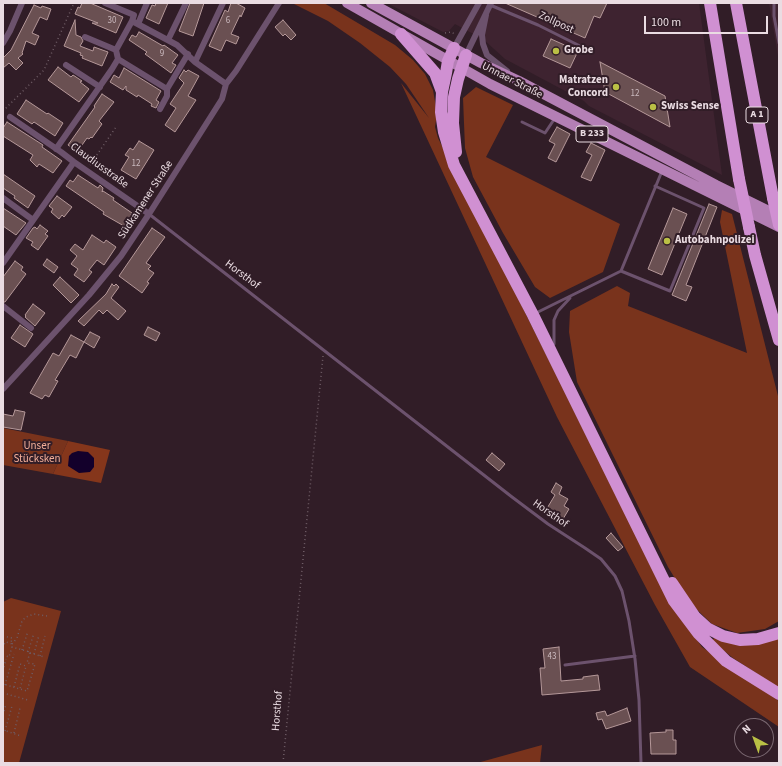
<!DOCTYPE html>
<html>
<head>
<meta charset="utf-8">
<style>
  body { margin:0 }
  #map { position:relative; width:782px; height:766px; overflow:hidden; background:#311d27; font-family:"Source Sans 3",sans-serif }
  canvas { display:block }
  .frame { position:absolute; inset:0; border:4px solid #eadce2; pointer-events:none }
  .north { position:absolute; left:734px; top:718px; width:40px; height:40px; box-sizing:border-box; background:#311d27; border:1px solid #7b6972; border-radius:50%; rotate:319deg; font-size:11px; font-weight:700; line-height:16px; text-align:center; color:#eadce2 }
  .north::after { content:''; display:block; margin:auto; width:14px; height:18px; background:#bac045; clip-path:polygon(50% 0,100% 100%,50% 72%,0 100%) }
  .scale { position:absolute; left:644px; top:16px; width:124px; height:18px; box-sizing:border-box; border:2px solid #eadce2; border-top:0; padding-left:5px; font-size:12px; line-height:14px; white-space:nowrap; color:#eadce2; -webkit-text-stroke:3px #311d27; paint-order:stroke }
</style>
</head>
<body>
<div id="map">
<canvas width="782" height="766"></canvas>
<div class="frame"></div>
<div class="north">N</div>
<div class="scale">100 m</div>
</div>
<script>
const g = document.querySelector('canvas').getContext('2d');
g.lineJoin = 'round';
function paint(path, color) { g.fillStyle = color; g.fill(path, 'evenodd'); }
const shape = rows => new Path2D(rows.map(r => 'M' + r).join(''));
function stroke(path, color, width, dash) { g.strokeStyle = color; g.lineWidth = width; g.lineCap = dash ? 'butt' : 'round'; g.setLineDash(dash || []); g.stroke(path); }
function write(font, color, halo, rows, align = 'center') {
  g.font = font + ' "Source Sans 3",sans-serif'; g.lineWidth = 4; g.setLineDash([]); g.textBaseline = 'middle'; g.strokeStyle = halo; g.fillStyle = color; for (const [text, x, y, turn = 0] of rows) {
    g.save(); g.translate(x, y); g.rotate((+turn || 0) * Math.PI / 180); g.textAlign = isNaN(turn) ? turn : align; if (halo) g.strokeText(text, 0, 0); g.fillText(text, 0, 0); g.restore();
  }
}
paint(shape([
  [387,3,699,3,722,175,589,106,584,101,505,59,483,39,464,29,455,24,449,31,443,32],
  [769,3,779,3,779,62]
]), '#3e2330');
paint(shape([
  [292,3,324,3,395,45,413,60,425,74,433,90,437,113,435,127,438,138,669,601,702,647,779,701,779,727,690,667,655,605,557,417,401,83,429,118,406,84,390,67,360,43,328,21],
  [476,87,513,105,486,157,620,224,603,272,550,298,535,287,503,233,473,177,465,148,463,98],
  [722,210,732,214,779,400,779,621,765,629,737,633,712,624,690,603,668,567,577,382,569,332,570,311,617,286,630,293,628,306,747,353,720,222],
  [3,428,68,441,53,474,3,465],
  [11,598,61,611,19,763,3,763,3,602],
  [779,635,779,688,733,658,712,641,714,638],
  [542,745,540,763,477,763]
]), '#79331c');
paint(shape([
  [68,441,110,450,101,483,53,474]
]), '#85361b');
paint(shape([
  [78,451,88,452,94,458,94,467,90,472,79,473,68,466,69,456,72,453]
]), '#13002b');
const building = shape([
  [82,3,90,3,123,17,116,33,92,23,98,23,75,14,78,7,80,8,82,3],
  [156,3,168,3,159,24,146,18,152,5,155,6,156,3],
  [190,3,204,3,193,36,179,31,190,3],
  [231,3,236,3,245,8,241,17,240,15,231,34,239,37,236,44,226,40,221,51,209,46,225,10,228,12,231,3],
  [505,3,607,3,600,18,594,16,585,38,505,3],
  [34,5,41,8,42,6,51,9,47,20,40,17,32,33,39,36,35,45,26,41,22,53,23,54,18,58,23,63,16,70,9,63,3,68,3,58,11,50,34,5],
  [75,20,76,35,81,37,83,41,80,46,93,51,94,47,108,52,102,66,82,58,83,56,80,55,81,53,64,46,75,20],
  [283,20,296,35,291,40,285,34,283,36,275,27,283,20],
  [139,32,163,46,164,45,178,55,172,63,176,65,171,73,145,54,147,52,129,40,132,35,136,37,139,32],
  [551,39,578,51,570,68,543,56,551,39],
  [600,62,665,96,670,127,605,92,600,62],
  [58,67,71,77,73,75,82,81,80,82,89,89,79,102,48,80,58,67],
  [124,68,161,91,156,100,159,102,156,108,151,106,152,104,138,95,137,97,126,90,126,86,123,90,110,82,114,75,119,78,124,68],
  [184,70,186,72,188,70,199,76,188,96,196,100,175,132,165,125,176,108,170,104,184,83,179,78,184,70],
  [102,94,114,102,99,121,102,124,92,138,91,137,89,139,87,138,77,152,68,145,95,107,94,106,102,94],
  [26,100,47,114,48,113,63,123,55,136,34,122,32,124,17,114,26,100],
  [7,122,43,145,42,147,62,161,53,173,39,164,37,167,30,160,33,155,3,136,3,128,7,122],
  [557,127,570,134,556,162,548,158,555,144,549,141,557,127],
  [139,141,154,150,136,179,121,170,129,157,125,155,130,148,133,150,139,141],
  [591,143,605,150,591,181,581,177,592,155,586,152,591,143],
  [3,174,35,196,28,208,14,198,15,196,3,188,3,174],
  [78,175,98,188,100,185,103,188,102,192,103,191,114,198,113,200,132,213,124,226,103,214,104,212,66,186,70,180,73,182,78,175],
  [57,196,72,207,64,217,62,215,59,219,51,212,53,209,49,206,57,196],
  [709,204,717,207,686,285,692,287,686,301,672,295,709,204],
  [3,208,26,223,16,235,3,226,3,208],
  [673,208,687,214,662,275,648,269,673,208],
  [40,225,48,231,45,234,48,236,38,250,31,245,33,242,26,238,33,228,35,227,37,229,40,225],
  [152,228,165,237,146,263,151,266,148,269,154,273,147,282,149,283,142,293,119,276,152,228],
  [92,235,104,243,106,240,116,247,104,265,97,260,89,270,92,272,84,282,74,275,78,269,71,264,77,256,70,250,75,244,83,250,92,235],
  [47,259,58,267,54,273,43,265,47,259],
  [15,261,23,267,21,270,26,274,5,302,3,302,3,277,15,261],
  [60,277,79,295,71,303,53,285,60,277],
  [112,284,114,286,116,284,119,287,111,298,126,311,118,320,107,310,103,314,99,310,84,326,78,321,106,294,112,284],
  [33,304,45,313,35,326,25,317,26,316,25,315,33,304],
  [20,325,33,334,25,347,11,338,20,325],
  [148,327,160,333,156,341,144,335,148,327],
  [90,332,100,337,94,348,84,342,90,332],
  [71,335,84,342,76,358,70,355,55,380,58,381,49,397,45,395,42,399,30,393,53,353,59,356,71,335],
  [15,410,25,412,21,430,3,427,3,414,13,416,15,410],
  [492,453,505,464,499,471,486,460,492,453],
  [556,483,562,487,559,494,568,499,564,506,569,509,563,519,546,510,555,495,551,492,556,483],
  [611,533,623,547,618,551,606,538,611,533],
  [559,647,561,681,583,679,583,677,598,675,600,690,542,695,540,668,545,668,543,649,559,647],
  [627,708,631,721,606,729,602,719,598,720,596,713,605,711,607,716,627,708],
  [666,730,673,730,673,740,676,740,676,754,651,754,650,733,666,732,666,730]
]);
paint(building, '#6a5052');
stroke(building, '#b59899', 1);
stroke(shape([
  [445,33,451,32,455,34],
  [3,111,44,70,74,3],
  [90,165,116,127],
  [3,636,12,638,11,643],
  [3,641,12,644,12,647,30,652,27,663,35,664,27,691,3,684],
  [12,644,17,638,22,621,26,617,34,614,47,616],
  [3,648,5,642],
  [22,650,28,631],
  [28,652,34,633],
  [30,653,44,657],
  [34,654,39,635],
  [3,655,9,657,12,647],
  [40,656,45,636],
  [3,671,6,659],
  [5,685,14,654],
  [14,687,20,664,26,666,20,689],
  [3,693,28,700],
  [3,715,6,704],
  [3,730,21,736],
  [5,731,12,706],
  [14,733,20,708],
  [283,763,323,356]
]), '#6f5d66', 1.5, [1, 3]);
stroke(shape([
  [774,3,774,16,779,43],
  [490,5,538,25,590,51],
  [522,122,545,133,555,118],
  [149,214,512,497,548,524,585,548,601,559,615,576,622,591,629,621,635,659,639,700,641,763],
  [621,271,670,291,704,208,655,186],
  [536,313,621,271,662,171],
  [554,344,554,320,558,311,570,298],
  [565,665,635,656]
]), '#6c526d', 3);
stroke(shape([
  [105,3,134,15,132,21],
  [486,15,482,35,483,44,487,55,507,71],
  [138,24,147,3],
  [85,37,116,50],
  [168,40,186,3],
  [3,43,10,31,22,3],
  [454,48,479,3],
  [466,55,491,3],
  [118,59,167,89,167,96,160,109],
  [195,62,223,3],
  [66,65,100,87],
  [167,89,188,54],
  [10,117,61,152,74,162,149,214],
  [56,149,112,69,118,59,116,50,132,21,177,45,195,62,226,84],
  [3,198,33,220],
  [3,263,74,162],
  [3,306,31,328],
  [3,389,89,295,121,256,149,214,222,99,226,84,236,71,279,3]
]), '#6c526d', 6);
stroke(shape([
  [347,3,490,84,779,227],
  [371,3,481,63,519,81,716,185,779,216]
]), '#b47fb5', 10);
stroke(shape([
  [710,3,739,179],
  [736,3,773,198],
  [401,34,435,73,442,92],
  [454,48,448,61,446,73,442,92,441,112,444,132,454,165,533,315,674,601,698,633,726,661,779,694],
  [456,152,453,123,454,97,458,79,466,55],
  [749,227,755,255,779,340],
  [672,583,695,617,707,628,723,636,740,640,758,639,779,633]
]), '#d090d2', 12);
stroke(shape([
  [739,179,749,227],
  [773,198,779,225]
]), '#d090d2', 12);
for (const [x, y, r, color] of [
  [556,51,4,"#bac045"],
  [616,87,4,"#bac045"],
  [653,107,4,"#bac045"],
  [667,241,4,"#bac045"]
]) { const dot = new Path2D(); dot.arc(x, y, r, 0, 2 * Math.PI); g.fillStyle = color; g.fill(dot); stroke(dot, '#311d27', 1.5); }
write('9px', '#cab9be', null, [
  ["30",112,21],
  ["6",228,21],
  ["9",162,54],
  ["12",635,94],
  ["12",136,164],
  ["43",552,657]
]);
for (const [x, y, w] of [
  [757,115,22],
  [592,134,32]
]) { const box = new Path2D(); box.roundRect(x - w / 2, y - 8, w, 16, 3); g.fillStyle = '#311d27'; g.fill(box); stroke(box, '#eadce2', 1); }
write('bold 10px', '#eadce2', null, [
  ["A 1",757,115],
  ["B 233",592,134]
]);
write('11px', '#eadce2', '#311d27', [
  ["Zollpost",556,23,25],
  ["Unnaer Straße",512,81,27],
  ["Claudiusstraße",99,166,36],
  ["Südkamener Straße",146,200,-57],
  ["Horsthof",242,275,37],
  ["Horsthof",550,514,35],
  ["Horsthof",278,711,-85]
]);
write('bold 11px', '#eadce2', '#311d27', [
  ["Grobe",564,51],
  ["Matratzen",608,81,"right"],
  ["Concord",608,94,"right"],
  ["Swiss Sense",661,107],
  ["Autobahnpolizei",675,241]
], 'left');
write('11px', '#f4af99', '#311d27', [
  ["Unser",37,447],
  ["Stücksken",37,460]
]);
</script>
</body>
</html>
